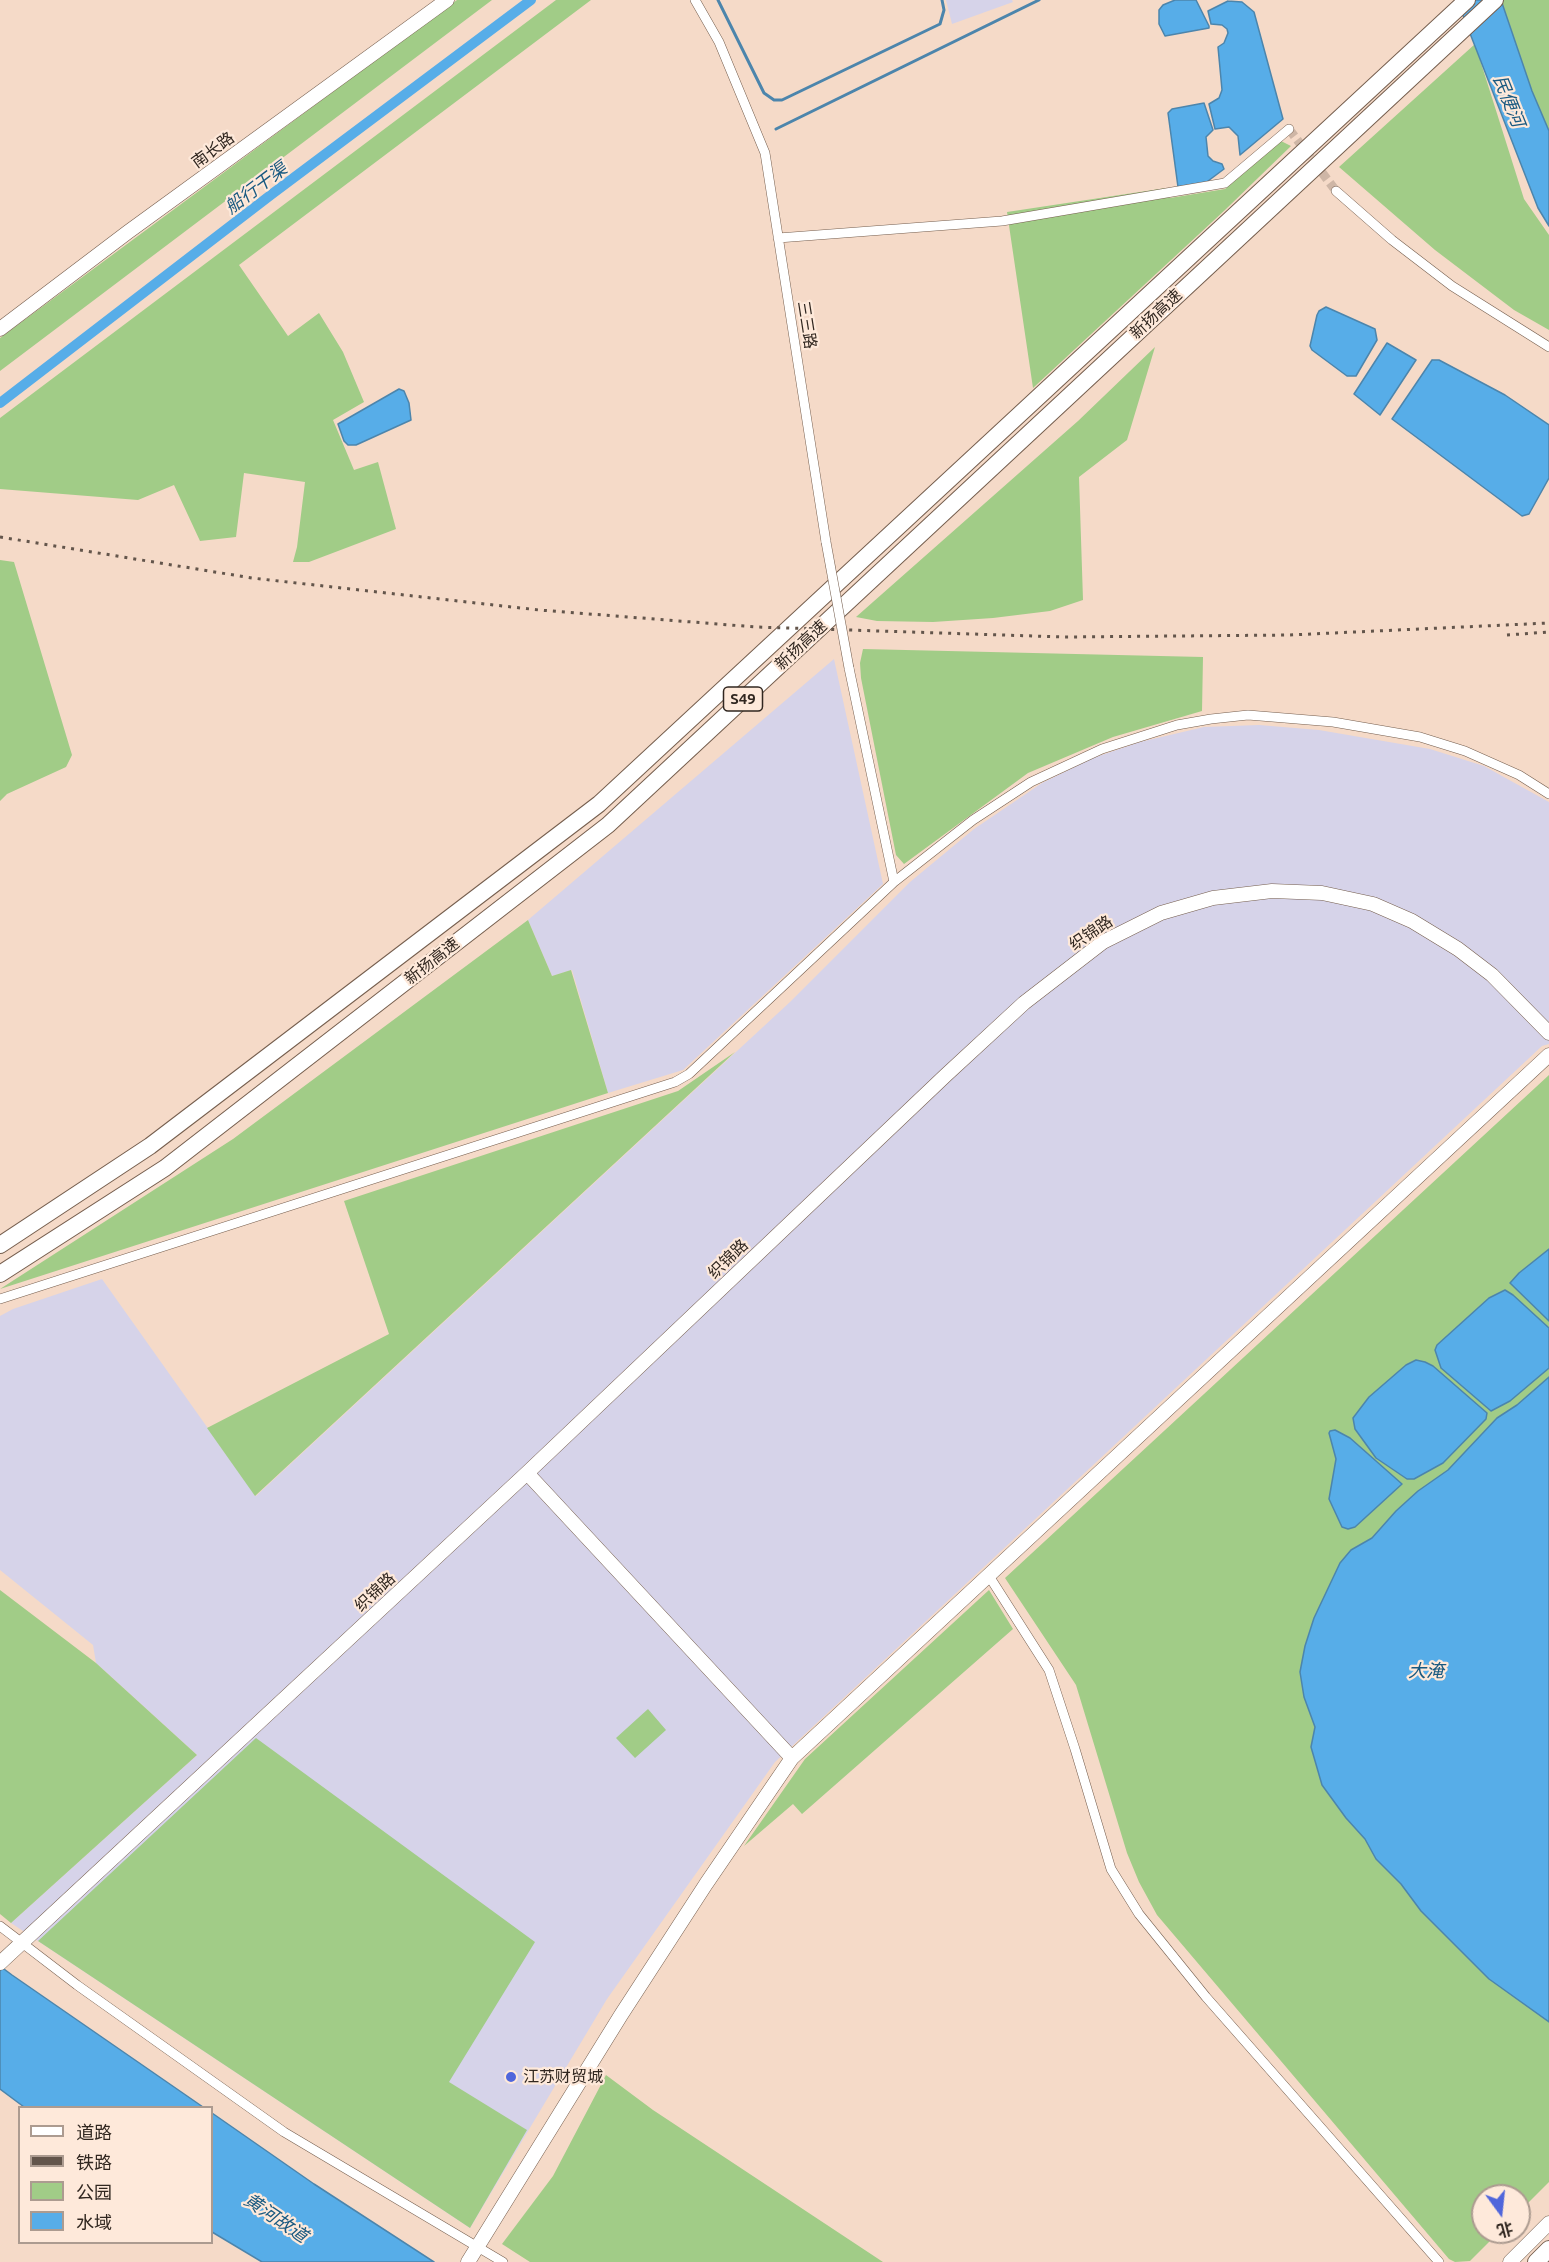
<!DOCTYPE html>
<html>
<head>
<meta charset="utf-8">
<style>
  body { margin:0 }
  #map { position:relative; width:1549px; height:2262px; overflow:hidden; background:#f5dac8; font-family:Ubuntu,"Noto Sans SC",sans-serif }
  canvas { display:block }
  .legend { position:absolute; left:18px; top:2106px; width:195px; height:138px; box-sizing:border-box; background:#fee9da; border:2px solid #ac9b90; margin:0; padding:8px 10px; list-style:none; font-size:18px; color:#312720 }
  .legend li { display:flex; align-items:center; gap:12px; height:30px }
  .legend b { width:30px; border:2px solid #ac9b90 }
  .north { position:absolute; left:1471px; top:2184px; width:60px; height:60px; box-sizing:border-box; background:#fee9da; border:2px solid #ac9b90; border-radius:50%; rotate:165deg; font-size:16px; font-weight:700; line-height:24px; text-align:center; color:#312720 }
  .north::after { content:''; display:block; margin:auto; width:21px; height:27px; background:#5066db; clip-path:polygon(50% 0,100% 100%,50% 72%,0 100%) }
</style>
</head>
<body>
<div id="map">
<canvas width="1549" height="2262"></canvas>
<ul class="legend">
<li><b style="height:8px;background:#fff"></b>道路</li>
<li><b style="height:8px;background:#63554b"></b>铁路</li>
<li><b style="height:16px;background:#a1cc87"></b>公园</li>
<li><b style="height:16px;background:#57ade8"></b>水域</li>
</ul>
<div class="north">北</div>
</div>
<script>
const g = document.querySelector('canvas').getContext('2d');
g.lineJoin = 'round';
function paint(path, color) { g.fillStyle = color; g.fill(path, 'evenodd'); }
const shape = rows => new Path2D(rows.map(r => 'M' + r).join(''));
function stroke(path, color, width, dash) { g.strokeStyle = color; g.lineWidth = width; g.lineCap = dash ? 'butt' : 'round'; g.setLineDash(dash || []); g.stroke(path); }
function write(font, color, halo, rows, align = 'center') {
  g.font = font + ' Ubuntu,"Noto Sans SC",sans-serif'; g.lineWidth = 4.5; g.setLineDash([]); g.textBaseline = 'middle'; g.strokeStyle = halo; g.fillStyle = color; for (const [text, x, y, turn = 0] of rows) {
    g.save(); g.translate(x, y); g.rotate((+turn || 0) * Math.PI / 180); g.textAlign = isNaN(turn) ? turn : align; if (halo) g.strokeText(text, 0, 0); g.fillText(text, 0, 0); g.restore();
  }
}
paint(shape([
  [946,0,1012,0,1013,2,952,24],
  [834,659,883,884,683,1070,608,1093,572,970,552,976,528,920],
  [1259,725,1319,730,1430,749,1484,766,1549,802,1549,1044,1542,1046,775,1762,607,1999,470,2228,11,1923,197,1755,96,1663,93,1645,0,1570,0,1316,13,1309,102,1279,256,1496,790,1002,910,882,974,829,1042,783,1093,758,1140,742,1204,727]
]), '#d6d3e9');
paint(shape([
  [457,0,492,0,0,371,0,338],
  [556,0,591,0,239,265,288,336,319,313,343,352,364,402,333,420,354,470,378,462,396,529,309,562,293,562,297,547,305,482,244,473,236,537,200,541,174,485,138,500,0,489,0,418],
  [1501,0,1549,0,1549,131,1532,91],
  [1475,44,1524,199,1549,235,1549,330,1514,310,1435,250,1339,167],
  [1281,141,1291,146,1225,210,1033,388,1007,212,1166,188,1170,198,1225,189],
  [1155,347,1127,440,1079,477,1083,600,1050,611,993,618,933,622,877,621,856,617,1078,421],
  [0,560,14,562,72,755,66,767,7,794,0,801],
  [863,649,1203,657,1202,711,1113,737,1028,773,904,864,896,855,861,678,860,663],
  [528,920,552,976,571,970,608,1093,0,1289,233,1139],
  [735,1052,255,1496,207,1428,389,1334,344,1201,678,1091],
  [1549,1075,1549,2182,1519,2212,1519,2196,1483,2196,1483,2232,1499,2232,1470,2261,1455,2262,1449,2259,1157,1915,1139,1882,1127,1853,1076,1685,1005,1578],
  [0,1590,96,1663,197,1755,11,1923,0,1914],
  [989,1590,1013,1629,802,1814,793,1804,744,1846,805,1759],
  [648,1709,666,1730,635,1758,616,1738],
  [256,1738,535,1942,449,2082,527,2130,470,2228,38,1941],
  [606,2075,653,2110,883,2262,530,2262,502,2244,553,2176]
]), '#a1cc87');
const water = shape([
  [1175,0,1196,0,1209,26,1209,28,1165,36,1159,24,1159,10,1163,5,1175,0],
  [1457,0,1501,0,1532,91,1549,131,1549,226,1538,208,1457,0],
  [1228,1,1242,2,1254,12,1283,119,1240,155,1238,136,1229,127,1215,129,1209,104,1219,98,1222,90,1218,47,1224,43,1228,33,1227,29,1222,25,1211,24,1208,11,1228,1],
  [1204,103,1213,130,1206,137,1208,156,1213,161,1222,164,1224,169,1204,184,1178,187,1168,113,1172,109,1204,103],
  [1326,307,1375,329,1377,340,1356,376,1347,376,1312,350,1310,346,1317,315,1319,311,1326,307],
  [1387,343,1416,360,1380,415,1354,394,1387,343],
  [1432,360,1439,360,1505,395,1549,425,1549,478,1529,514,1522,516,1392,419,1432,360],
  [399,389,404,391,409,403,411,420,356,445,348,445,344,441,338,424,399,389],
  [1549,1249,1549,1321,1510,1283,1519,1273,1549,1249],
  [1505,1290,1513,1295,1549,1328,1549,1368,1510,1401,1491,1411,1441,1368,1435,1350,1437,1345,1489,1298,1505,1290],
  [1416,1360,1425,1362,1433,1366,1487,1413,1486,1419,1443,1463,1414,1479,1407,1479,1376,1458,1355,1429,1353,1418,1369,1397,1406,1365,1416,1360],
  [1549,1377,1549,2022,1489,1979,1421,1911,1401,1884,1376,1859,1365,1839,1346,1818,1322,1785,1311,1747,1315,1727,1304,1697,1300,1672,1305,1646,1314,1618,1340,1563,1351,1550,1372,1538,1396,1511,1418,1491,1448,1470,1497,1418,1517,1405,1549,1377],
  [1335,1430,1350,1438,1402,1484,1355,1527,1348,1529,1342,1527,1329,1499,1336,1459,1329,1433,1330,1431,1335,1430],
  [0,1966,12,1975,203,2107,24,2107,0,2089,0,1966],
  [212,2113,314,2184,434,2262,262,2262,212,2232,212,2113]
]);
paint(water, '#57ade8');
stroke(water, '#4c85ac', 1.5);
stroke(shape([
  [718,0,764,93,774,100,782,100,940,24,944,10,942,0],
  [776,129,1039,0]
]), '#4c85ac', 3);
stroke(shape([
  [0,403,272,194,531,0]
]), '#57ade8', 10);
stroke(shape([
  [1289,129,1336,191]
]), '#ceb6a6', 9, [9, 4.5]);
const street = shape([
  [695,0,719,42,765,153,826,542],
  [1336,191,1392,240,1452,286,1549,347],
  [778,238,1002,221,1225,183,1289,129],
  [849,668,894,882],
  [0,1299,675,1082,689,1074,894,882,973,820,1031,782,1102,749,1177,725,1211,719,1248,715,1333,722,1420,737,1465,751,1519,775,1549,794],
  [989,1576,1049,1670,1075,1749,1111,1869,1139,1914,1206,1997,1439,2262],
  [0,1926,77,1985,284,2132,503,2262]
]);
const secondary = shape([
  [0,329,128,232,447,0],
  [527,1473,792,1758],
  [0,1963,527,1473,946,1075,1024,1003,1103,942,1161,913,1213,898,1272,891,1322,893,1373,904,1412,921,1458,949,1492,975,1549,1033],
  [468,2262,621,2015,706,1884,792,1758,1549,1055],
  [1510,2262,1549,2223]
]);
const highway = shape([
  [0,1245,150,1146,599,804,1467,0],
  [0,1274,165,1168,608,825,1495,0],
  [1536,2262,1549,2249]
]);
stroke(street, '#755e4e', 10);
stroke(secondary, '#755e4e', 15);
stroke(highway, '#755e4e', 18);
stroke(street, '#fff', 9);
stroke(secondary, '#fff', 14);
stroke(highway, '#fff', 16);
stroke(shape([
  [0,537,252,578,539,610,756,627,1064,637,1290,635,1549,623],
  [1507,635,1549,632]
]), '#63554b', 3, [3, 6]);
const streetBridge = shape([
  [826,542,849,668]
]);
stroke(streetBridge, '#755e4e', 10, []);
stroke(streetBridge, '#fff', 9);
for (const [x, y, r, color] of [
  [511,2077,6,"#5066db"]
]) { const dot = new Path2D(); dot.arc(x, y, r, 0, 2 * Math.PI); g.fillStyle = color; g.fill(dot); stroke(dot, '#fee9da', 2); }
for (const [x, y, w] of [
  [743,699,39]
]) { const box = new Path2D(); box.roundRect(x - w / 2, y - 12, w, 24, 4.5); g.fillStyle = '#fee9da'; g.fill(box); stroke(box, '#312720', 1.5); }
write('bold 15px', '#312720', null, [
  ["S49",743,699]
]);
write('16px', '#312720', '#fee9da', [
  ["南长路",213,150,-36],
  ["新扬高速",1156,314,-43],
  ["三三路",807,325,81],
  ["新扬高速",801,645,-43],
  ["织锦路",1091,933,-34],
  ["新扬高速",432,961,-38],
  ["织锦路",728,1259,-44],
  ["织锦路",375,1592,-43]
]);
write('16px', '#312720', '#fee9da', [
  ["江苏财贸城",523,2077]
], 'left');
write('italic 18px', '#195980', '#fee9da', [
  ["民便河",1509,101,68],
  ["船行干渠",256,188,-37],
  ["大淹",1426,1671],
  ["黄河故道",276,2218,34]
]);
</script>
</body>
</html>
